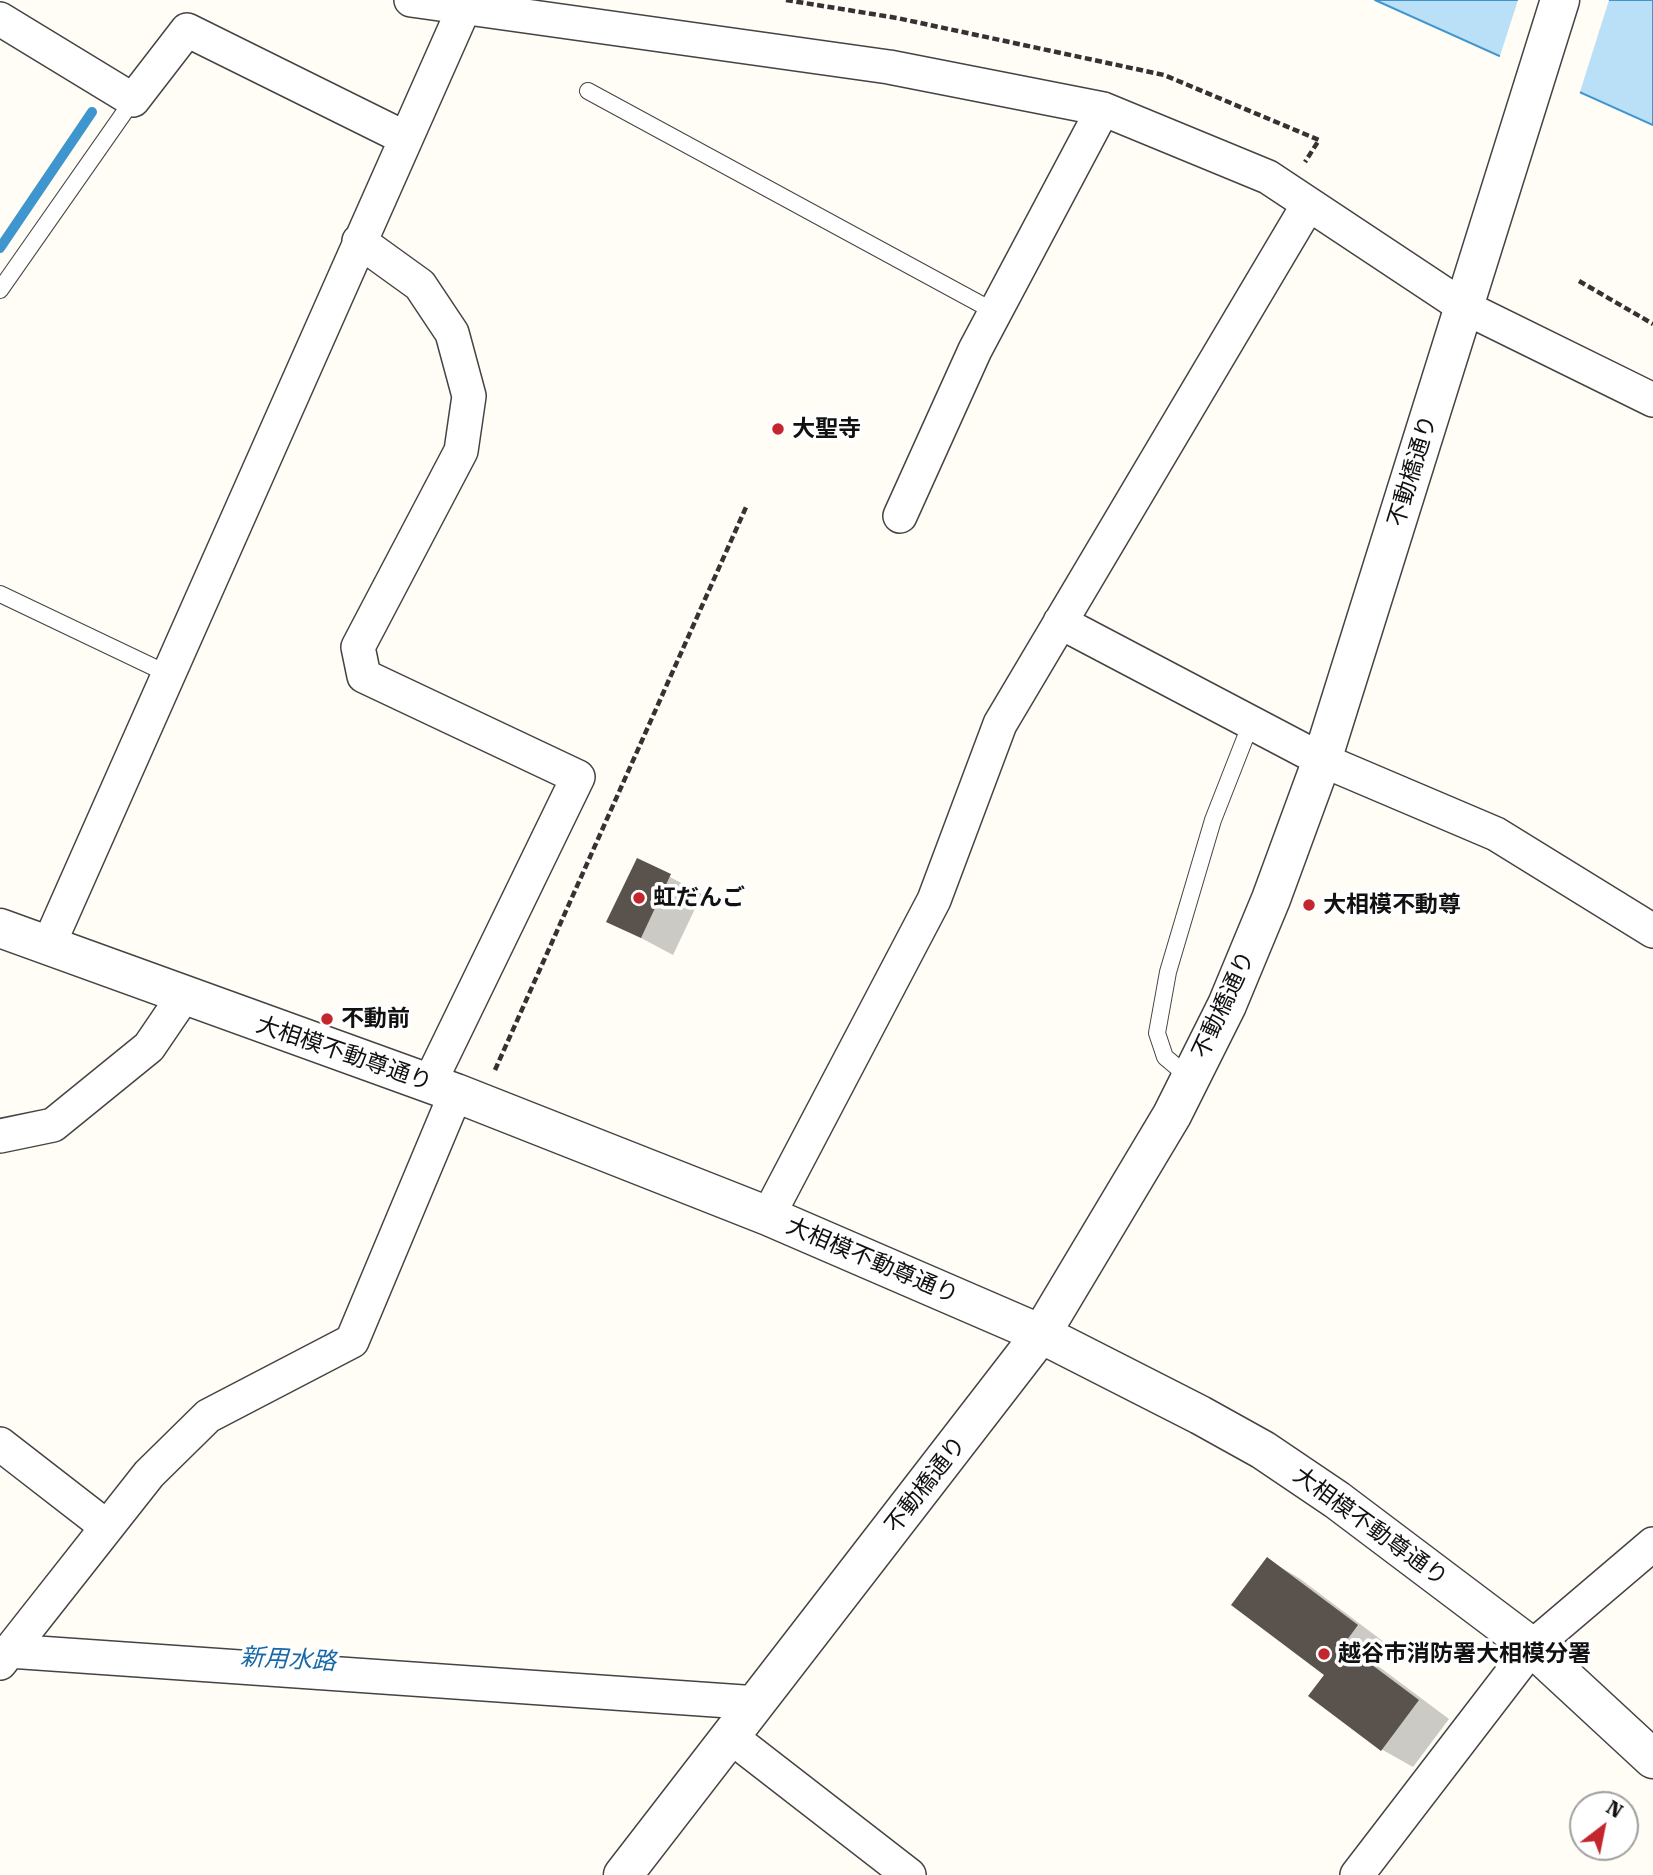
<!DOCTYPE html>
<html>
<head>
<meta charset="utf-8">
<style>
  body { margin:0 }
  #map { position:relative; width:1653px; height:1875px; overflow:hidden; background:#fffdf5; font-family:"Roboto Serif",serif }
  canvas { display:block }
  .north { position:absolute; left:1569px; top:1791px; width:70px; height:70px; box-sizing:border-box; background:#fff; border:2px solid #a0a0a0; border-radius:50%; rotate:32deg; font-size:19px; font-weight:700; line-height:28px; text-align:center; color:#111 }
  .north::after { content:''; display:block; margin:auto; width:24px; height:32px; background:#c4262e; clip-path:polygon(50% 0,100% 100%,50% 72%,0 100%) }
</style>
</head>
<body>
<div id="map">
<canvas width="1653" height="1875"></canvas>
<div class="north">N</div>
</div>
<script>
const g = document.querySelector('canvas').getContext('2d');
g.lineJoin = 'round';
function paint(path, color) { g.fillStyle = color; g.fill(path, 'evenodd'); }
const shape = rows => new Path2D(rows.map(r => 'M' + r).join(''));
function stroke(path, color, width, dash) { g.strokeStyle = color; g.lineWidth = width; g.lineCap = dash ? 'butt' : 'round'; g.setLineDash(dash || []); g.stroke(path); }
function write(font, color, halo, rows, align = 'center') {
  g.font = font + ' "Roboto Serif","Noto Sans JP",serif'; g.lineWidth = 7; g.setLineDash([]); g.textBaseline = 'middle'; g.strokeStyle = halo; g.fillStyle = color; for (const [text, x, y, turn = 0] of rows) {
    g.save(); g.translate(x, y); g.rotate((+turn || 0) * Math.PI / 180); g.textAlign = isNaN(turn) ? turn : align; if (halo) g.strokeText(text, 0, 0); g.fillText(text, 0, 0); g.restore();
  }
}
const water = shape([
  [1375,0,1653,0,1653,125,1375,0]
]);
paint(water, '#b9e0f7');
stroke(water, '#3f96cf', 2);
paint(shape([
  [1518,0,1609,0,1579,95,1499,59]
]), '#fffdf5');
paint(shape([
  [638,860,702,894,673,955,609,921],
  [1268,1560,1299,1578,1388,1645,1374,1663,1449,1719,1413,1767,1381,1749,1326,1675]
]), '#0003');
stroke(shape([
  [0,248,92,112]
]), '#3f96cf', 10);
paint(shape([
  [637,858,671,874,641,938,606,922],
  [1267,1557,1358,1625,1344,1644,1419,1700,1381,1751,1308,1696,1324,1675,1231,1605]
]), '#5a524d');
const service = shape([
  [588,91,995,312],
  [0,290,133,100],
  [0,594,168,674],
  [1190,1078,1165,1057,1157,1033,1168,972,1213,820,1251,723]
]);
const minor = shape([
  [411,0,889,67,1103,109,1268,177,1464,307,1653,400],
  [0,19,133,100,187,30,405,138],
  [359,241,420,285,452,333,469,396,461,451,358,647,364,676,578,777,429,1084],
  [900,516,975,350,1103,109],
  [1060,622,1322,760,1496,834,1653,931],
  [49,944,464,8],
  [0,1136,53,1125,149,1047,183,997],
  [768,1216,934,900,1000,724,1308,205],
  [0,1444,107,1527],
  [9,1651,758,1703],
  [0,1663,149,1474,208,1416,352,1341,456,1093],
  [731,1737,909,1875],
  [1357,1875,1532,1647,1653,1544]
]);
const tertiary = shape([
  [0,928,456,1093,768,1216,1041,1334,1200,1415,1263,1450,1337,1500,1532,1647,1653,1759],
  [623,1875,1041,1334,1172,1115,1227,1005,1271,899,1322,760,1560,0]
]);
stroke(service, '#444', 18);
stroke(minor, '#444', 36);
stroke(tertiary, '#444', 41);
stroke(shape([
  [786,0,897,18,1164,75,1319,140,1305,162],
  [1579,281,1653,324],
  [495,1070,747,505]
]), '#333', 4.5, [7, 3.5]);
stroke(service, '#fff', 16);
stroke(minor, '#fff', 33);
stroke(tertiary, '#fff', 38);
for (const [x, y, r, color] of [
  [778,429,7,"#c4262e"],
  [639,898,7,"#c4262e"],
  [1309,905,7,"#c4262e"],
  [327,1019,7,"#c4262e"],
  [1324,1654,7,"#c4262e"]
]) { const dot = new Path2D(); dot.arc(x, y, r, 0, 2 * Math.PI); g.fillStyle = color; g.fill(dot); stroke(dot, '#fff', 2.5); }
write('bold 23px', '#111', '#fff', [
  ["大聖寺",792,429],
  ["虹だんご",653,898],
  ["大相模不動尊",1323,905],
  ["不動前",341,1019],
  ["越谷市消防署大相模分署",1338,1654]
], 'left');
write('23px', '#111', '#fff', [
  ["不動橋通り",1413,471,-73],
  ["不動橋通り",1224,1005,-65],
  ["大相模不動尊通り",344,1054,19],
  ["大相模不動尊通り",872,1261,23],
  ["不動橋通り",926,1485,-52],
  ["大相模不動尊通り",1370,1527,36]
]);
write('italic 24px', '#1768a6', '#fff', [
  ["新用水路",288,1660,3]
]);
</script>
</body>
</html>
